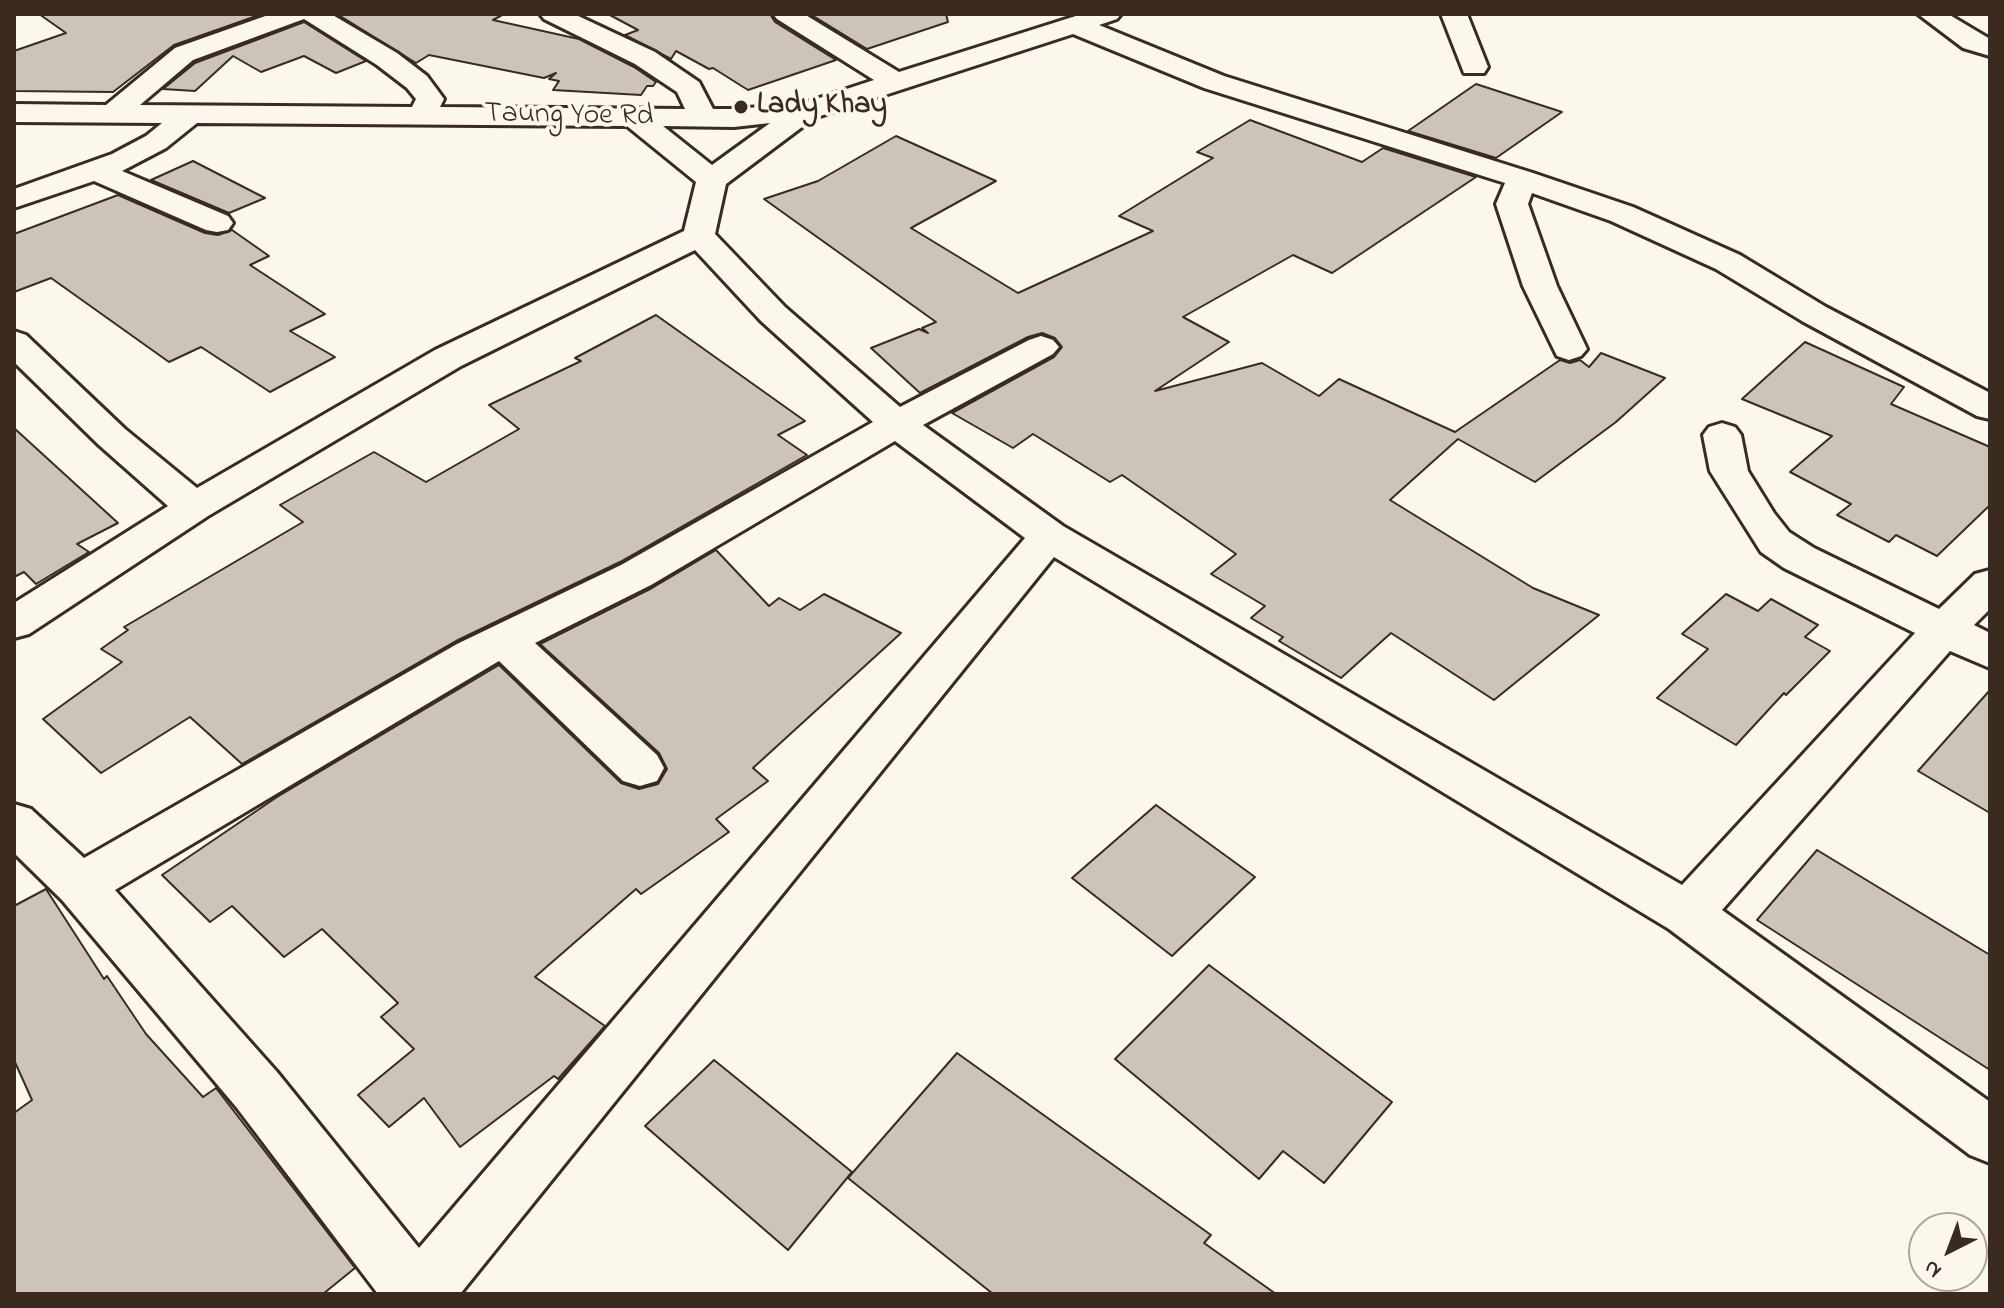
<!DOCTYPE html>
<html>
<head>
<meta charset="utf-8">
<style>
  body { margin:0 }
  #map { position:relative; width:2004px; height:1308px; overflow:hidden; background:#fbf7ec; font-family:"Indie Flower",sans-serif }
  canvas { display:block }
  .frame { position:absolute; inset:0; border:16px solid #3b2a1e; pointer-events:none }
  .north { position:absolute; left:1908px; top:1212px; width:80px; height:80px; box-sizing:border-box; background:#fbf7ec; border:2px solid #aea59a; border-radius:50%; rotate:222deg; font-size:22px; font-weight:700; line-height:32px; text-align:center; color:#3b2a1e }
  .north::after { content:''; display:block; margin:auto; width:28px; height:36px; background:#3b2a1e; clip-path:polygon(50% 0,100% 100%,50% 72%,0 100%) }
</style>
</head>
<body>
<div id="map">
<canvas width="2004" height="1308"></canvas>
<div class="frame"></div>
<div class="north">N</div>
</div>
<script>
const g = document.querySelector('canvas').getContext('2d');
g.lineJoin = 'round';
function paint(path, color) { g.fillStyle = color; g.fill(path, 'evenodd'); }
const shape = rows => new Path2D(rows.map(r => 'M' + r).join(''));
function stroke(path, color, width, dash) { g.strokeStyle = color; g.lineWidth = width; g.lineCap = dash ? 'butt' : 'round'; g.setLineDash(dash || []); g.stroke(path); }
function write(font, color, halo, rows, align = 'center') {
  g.font = font + ' "Indie Flower",sans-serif'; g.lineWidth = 8; g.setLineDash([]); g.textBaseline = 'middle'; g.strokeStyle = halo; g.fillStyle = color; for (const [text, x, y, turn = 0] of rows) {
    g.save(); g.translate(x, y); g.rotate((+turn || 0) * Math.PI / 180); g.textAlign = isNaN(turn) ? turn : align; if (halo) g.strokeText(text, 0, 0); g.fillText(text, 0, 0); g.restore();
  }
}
const building = shape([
  [39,14,262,14,174,45,113,92,14,91,14,51,66,33,39,14],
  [337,14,504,14,493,20,579,39,634,67,656,82,653,86,647,86,641,95,553,90,559,81,549,79,556,73,544,78,429,55,416,63,337,14],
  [608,14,770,14,775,22,836,60,748,90,713,68,709,69,676,51,671,59,625,35,638,30,608,14],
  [810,14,946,14,948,22,867,49,810,14],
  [304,22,366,61,336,73,304,56,261,72,233,56,195,91,163,89,195,63,304,22],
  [1476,84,1562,112,1496,158,1408,131,1476,84],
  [1250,120,1362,162,1383,148,1476,177,1332,273,1293,255,1183,317,1229,342,1155,391,1262,363,1319,396,1339,379,1455,432,1560,360,1570,363,1580,360,1589,367,1601,353,1665,378,1616,422,1535,482,1458,439,1390,500,1533,588,1599,615,1494,700,1391,633,1341,678,1279,641,1283,637,1251,618,1265,606,1211,574,1236,554,1122,475,1110,482,1033,434,1013,448,952,413,1054,357,1062,347,1055,338,1042,333,1028,337,920,393,871,348,919,329,928,333,922,328,936,322,764,199,818,181,896,136,996,181,911,228,1018,293,1153,231,1119,216,1213,158,1197,152,1250,120],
  [193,161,265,198,229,213,151,180,193,161],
  [118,195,205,233,218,235,232,230,269,256,250,265,325,314,290,331,335,357,270,392,201,347,169,362,51,278,14,292,14,234,118,195],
  [656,315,805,421,778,435,807,455,620,562,456,641,242,764,190,717,101,773,43,719,122,662,101,649,128,630,124,627,303,522,280,505,374,452,426,482,519,429,489,405,581,361,575,358,656,315],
  [1805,342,1904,387,1891,404,1990,447,1990,505,1937,556,1896,535,1889,542,1837,515,1851,504,1790,472,1832,436,1742,399,1805,342],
  [14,428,118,523,77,544,89,552,36,584,24,572,14,577,14,428],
  [716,550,769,606,779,598,800,610,824,594,901,633,753,768,768,781,716,819,729,832,641,894,636,889,535,977,605,1026,558,1079,554,1076,460,1147,424,1098,389,1127,358,1095,414,1049,381,1017,398,1003,322,929,284,957,232,906,210,922,162,875,277,797,499,665,621,783,639,789,658,784,667,769,659,753,540,644,652,588,716,550],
  [1726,594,1758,611,1771,599,1818,625,1805,637,1830,651,1786,695,1784,693,1736,745,1657,698,1708,649,1682,634,1726,594],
  [1990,690,1990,813,1918,771,1990,690],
  [1156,805,1255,877,1172,956,1072,878,1156,805],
  [1817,850,1990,955,1990,1070,1757,920,1817,850],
  [46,889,104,979,107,976,146,1034,203,1097,216,1088,355,1268,323,1294,14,1294,14,1113,32,1100,14,1060,14,906,46,889],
  [1209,965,1392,1102,1324,1183,1283,1151,1259,1179,1115,1059,1209,965],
  [957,1053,1211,1235,1204,1243,1276,1294,993,1294,848,1178,957,1053],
  [714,1060,852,1172,788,1250,645,1126,714,1060]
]);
paint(building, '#ccc4b9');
stroke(building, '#3b2a1e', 2);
const street = shape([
  [271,14,331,14,397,53,427,76,444,99,440,107,685,109,677,92,635,64,544,19,540,14,574,14,655,52,699,82,713,109,734,109,801,104,874,80,777,19,773,14,804,14,899,72,1082,14,1121,14,1117,19,1099,25,1224,76,1533,173,1633,207,1740,255,1826,307,1990,393,1990,419,1977,416,1802,321,1716,269,1611,221,1532,193,1528,204,1557,286,1587,349,1581,356,1569,360,1557,356,1523,286,1496,204,1505,183,1204,88,1073,34,814,118,726,184,715,234,785,307,900,407,1029,340,1041,336,1053,340,1059,347,1053,354,923,425,1063,526,1682,885,1915,633,1784,568,1761,552,1710,471,1703,435,1709,427,1722,423,1735,427,1741,435,1748,471,1774,513,1789,532,1814,548,1939,609,1975,574,1990,570,1990,609,1974,625,1990,633,1990,668,1950,651,1722,910,1990,1102,1990,1163,1970,1155,1669,929,1054,557,460,1294,378,1294,237,1108,62,900,14,853,14,804,31,809,84,858,457,644,621,565,873,422,761,321,695,250,461,366,208,516,29,634,14,638,14,603,168,506,99,445,14,362,14,331,26,335,125,429,197,488,435,350,684,231,696,182,627,126,197,123,166,148,122,171,228,216,233,223,228,230,217,232,206,230,94,181,14,208,14,189,112,154,146,136,162,123,14,122,14,104,106,105,175,48,271,14],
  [304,19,377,65,407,88,416,99,412,107,140,105,193,60,304,19],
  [770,123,712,165,663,126,734,127,770,123],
  [895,441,1025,538,419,1248,277,1072,115,890,499,661,623,781,640,786,657,781,664,768,657,755,535,643,651,585,895,441],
  [1441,14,1467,14,1488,67,1484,73,1464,73,1441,14],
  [1918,14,1948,14,1990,39,1990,56,1963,48,1918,14]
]);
stroke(street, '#3b2a1e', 6);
paint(street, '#fbf7ec');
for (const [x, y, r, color] of [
  [741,107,8,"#3b2a1e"]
]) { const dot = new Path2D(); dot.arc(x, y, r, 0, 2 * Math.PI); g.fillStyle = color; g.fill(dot); stroke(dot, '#fbf7ec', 3); }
write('bold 30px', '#3b2a1e', '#fbf7ec', [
  ["Lady Khay",757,107]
], 'left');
write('30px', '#3b2a1e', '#fbf7ec', [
  ["Taung Yoe Rd",569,117,1]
]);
</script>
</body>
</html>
